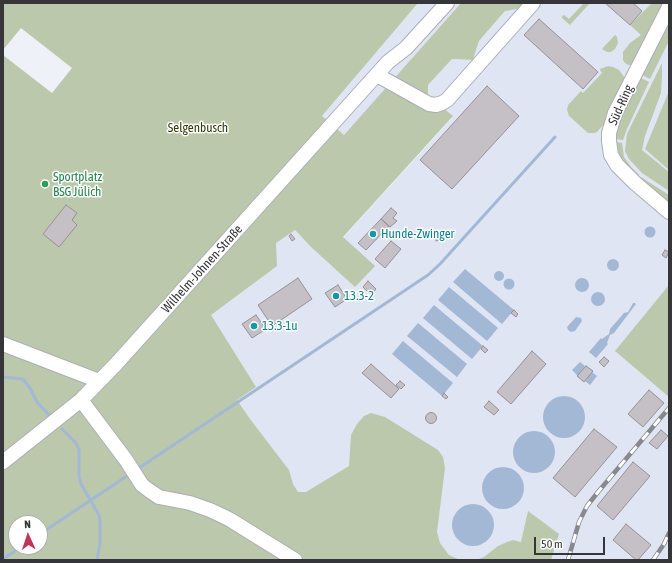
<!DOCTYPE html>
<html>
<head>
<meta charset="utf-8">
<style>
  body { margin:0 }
  #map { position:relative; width:672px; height:563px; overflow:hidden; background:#eff1f9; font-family:"Asap Condensed",sans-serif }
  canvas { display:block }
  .frame { position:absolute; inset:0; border:4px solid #353639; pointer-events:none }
  .north { position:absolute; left:8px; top:515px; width:40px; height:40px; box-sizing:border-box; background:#fff; border:1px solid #aeafb0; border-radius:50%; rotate:357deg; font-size:11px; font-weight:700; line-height:16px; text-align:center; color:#353639 }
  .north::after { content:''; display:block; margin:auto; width:14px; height:18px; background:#c2335b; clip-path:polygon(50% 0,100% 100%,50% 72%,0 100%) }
  .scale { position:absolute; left:534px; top:537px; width:71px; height:18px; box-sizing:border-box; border:2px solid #353639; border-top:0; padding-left:5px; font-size:12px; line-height:14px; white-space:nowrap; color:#353639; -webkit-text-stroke:3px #fff; paint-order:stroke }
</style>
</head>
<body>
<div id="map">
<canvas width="672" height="563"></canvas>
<div class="frame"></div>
<div class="north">N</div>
<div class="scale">50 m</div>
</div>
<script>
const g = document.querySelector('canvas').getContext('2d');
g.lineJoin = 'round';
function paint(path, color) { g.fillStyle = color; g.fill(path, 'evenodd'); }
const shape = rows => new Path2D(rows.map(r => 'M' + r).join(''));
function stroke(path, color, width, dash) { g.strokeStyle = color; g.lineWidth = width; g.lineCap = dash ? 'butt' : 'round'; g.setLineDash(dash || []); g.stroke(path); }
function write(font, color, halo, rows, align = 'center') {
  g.font = font + ' "Asap Condensed",sans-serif'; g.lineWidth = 3; g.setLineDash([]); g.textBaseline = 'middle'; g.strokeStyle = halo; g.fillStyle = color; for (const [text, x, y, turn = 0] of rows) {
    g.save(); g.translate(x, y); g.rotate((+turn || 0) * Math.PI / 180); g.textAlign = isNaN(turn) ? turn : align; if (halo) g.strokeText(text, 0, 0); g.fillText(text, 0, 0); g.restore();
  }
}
paint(shape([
  [418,3,461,3,344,136,322,116],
  [525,3,669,3,669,560,307,560,155,465,226,273,295,230,311,247,356,287,343,238,453,117,428,96,428,85,452,59,473,60,476,50,479,41,506,10,523,8]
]), '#e0e5f4');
paint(shape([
  [3,3,418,3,322,116,344,135,461,3,525,3,523,8,505,11,479,41,476,50,473,60,452,59,428,85,428,96,453,116,343,237,375,266,355,287,311,247,295,230,276,243,277,266,211,315,256,387,237,400,250,419,289,470,293,484,298,492,306,492,349,466,351,435,357,424,364,416,371,413,385,417,438,450,443,457,445,468,437,532,440,543,449,555,460,560,3,560,3,55,52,93,72,68,21,28,3,50],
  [16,523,40,523,40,547,16,547],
  [584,3,590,3,570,25,562,18,562,16,564,15,569,19],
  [652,3,665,3,635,62,630,65,628,65,625,63,623,60,623,52,630,43,641,35,630,25],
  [669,18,669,41,650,79,640,74],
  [615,35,617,37,618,43,615,49,611,52,607,52,602,49],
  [662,63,662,76,661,93,645,136,642,150,669,172,669,191,642,173,629,159,625,151,626,142,627,134],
  [608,66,613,67,619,70,624,77,624,80,604,124,597,132,594,133,588,133,569,116,567,110,568,105,581,91,583,93,602,73,600,70,600,69],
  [639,77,649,82,627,129,623,140,615,139,617,123],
  [669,91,669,170,645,149],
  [615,142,622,143,624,157,631,167,639,175,637,177,628,169,618,155],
  [641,177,669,195,669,204,639,179],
  [669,285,669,397,615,351],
  [528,511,559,534,551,560,476,560,484,557,498,546,507,542,513,540,521,542]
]), '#bcc8ab');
paint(shape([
  '644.5 232a5.5 5.5 0 1 1 11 0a5.5 5.5 0 1 1-11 0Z',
  '607 265a6 6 0 1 1 12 0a6 6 0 1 1-12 0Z',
  [465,269,514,310,502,324,453,282],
  '494 276a5 5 0 1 1 10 0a5 5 0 1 1-10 0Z',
  '575 285a7 7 0 1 1 14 0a7 7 0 1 1-14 0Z',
  '503.5 284a5.5 5.5 0 1 1 11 0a5.5 5.5 0 1 1-11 0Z',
  [449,287,498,328,487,341,438,300],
  '591 299a7 7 0 1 1 14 0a7 7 0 1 1-14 0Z',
  [633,303,635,303,636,304,614,333,610,335,607,343,608,344,596,358,589,352,601,338,602,339,609,334,610,329,624,313,628,312],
  [434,305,483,346,472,359,423,318],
  [576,317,581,318,582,321,575,331,571,332,568,330,567,327],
  [418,323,467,364,457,377,407,336],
  [403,341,453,383,442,396,392,354],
  [580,362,585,366,578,376,572,370],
  [592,372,597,376,590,385,585,381],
  '543 417a21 21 0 1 1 42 0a21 21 0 1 1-42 0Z',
  '513 452a21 21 0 1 1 42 0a21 21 0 1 1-42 0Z',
  '482 488a21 21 0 1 1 42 0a21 21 0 1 1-42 0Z',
  '452 525a21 21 0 1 1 42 0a21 21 0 1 1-42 0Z'
]), '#a3b8d5');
stroke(shape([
  [3,377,23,379,30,388,37,402,49,415],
  [62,429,76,443,79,450,79,476,81,484,99,515,100,521,100,544,97,560],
  [136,470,428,275,440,264,555,137],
  [40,534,130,474],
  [3,559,21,547]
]), '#a3b8d5', 3);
const building = shape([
  [605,3,633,3,642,11,630,25,605,3],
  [539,19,598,72,583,89,524,35,539,19],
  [487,86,519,116,452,189,420,160,487,86],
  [66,205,77,213,72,220,77,225,59,247,43,234,66,205],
  [391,208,397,213,393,218,397,221,390,227,381,219,391,208],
  [381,219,389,226,366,250,358,243,381,219],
  [291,234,295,239,292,241,289,236,291,234],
  [443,235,444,239,436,241,435,237,443,235],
  [391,241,401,249,385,268,375,259,391,241],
  [665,250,669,252,666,258,662,255,665,250],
  [298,278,312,299,272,326,258,305,298,278],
  [368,281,376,289,371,295,363,287,368,281],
  [338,285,347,299,335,307,325,293,338,285],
  [514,310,518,314,516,317,511,313,514,310],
  [256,315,266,329,252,338,242,324,256,315],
  [483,346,488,350,485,353,481,349,483,346],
  [532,351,546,364,511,404,497,392,532,351],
  [604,357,609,361,604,367,599,362,604,357],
  [371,364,399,389,391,398,362,373,371,364],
  [586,366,593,371,584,382,577,376,586,366],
  [400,381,405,385,401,389,396,385,400,381],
  [649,390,664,403,643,427,628,414,649,390],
  [444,393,448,397,446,399,442,396,444,393],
  [489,401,499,410,494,415,484,407,489,401],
  '425.5 418a5.5 5.5 0 1 1 11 0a5.5 5.5 0 1 1-11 0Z',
  [594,429,617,447,575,497,553,478,594,429],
  [661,430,668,436,657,449,649,443,661,430],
  [633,462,650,476,613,520,597,506,633,462],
  [626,524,651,545,638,560,636,560,613,540,626,524]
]);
paint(building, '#c5bfc6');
stroke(building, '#979298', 1);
const minor = shape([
  [669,7,615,113,609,133,609,141,611,155,617,165,635,183,669,212],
  [377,75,429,104,436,105,442,103,447,100,533,3],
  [3,344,99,381],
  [81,400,126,460,142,485,150,491,159,497,190,503,210,510,229,519,295,560],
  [3,462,81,400,116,364,388,62,406,48,447,3]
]);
stroke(minor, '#acaeb6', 16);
stroke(minor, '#fff', 14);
const rail = shape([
  [568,560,579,522,587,506,598,492,669,408],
  [653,560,664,544,669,533]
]);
stroke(rail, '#87898e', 4.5);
stroke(rail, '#fff', 3, [9]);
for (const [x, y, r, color] of [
  [45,184,4,"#2e9e5b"],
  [373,234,4,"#0f9aa8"],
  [336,296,4,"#0f9aa8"],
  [254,326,4,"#0f9aa8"]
]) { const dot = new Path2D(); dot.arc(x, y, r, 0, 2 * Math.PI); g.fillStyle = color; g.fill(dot); stroke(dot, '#fff', 1.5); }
write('13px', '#353639', '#fff', [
  ["Süd-Ring",621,105,-66],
  ["Wilhelm-Johnen-Straße",202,269,-48]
]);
write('13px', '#2f3f0a', '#fff', [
  ["Selgenbusch",198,128]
]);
write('13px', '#27864d', '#fff', [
  ["Sportplatz",53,177],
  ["BSG Jülich",53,192]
], 'left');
write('13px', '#0d838f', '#fff', [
  ["Hunde-Zwinger",381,234],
  ["13.3-2",344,296],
  ["13.3-1u",262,326]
], 'left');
</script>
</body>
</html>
